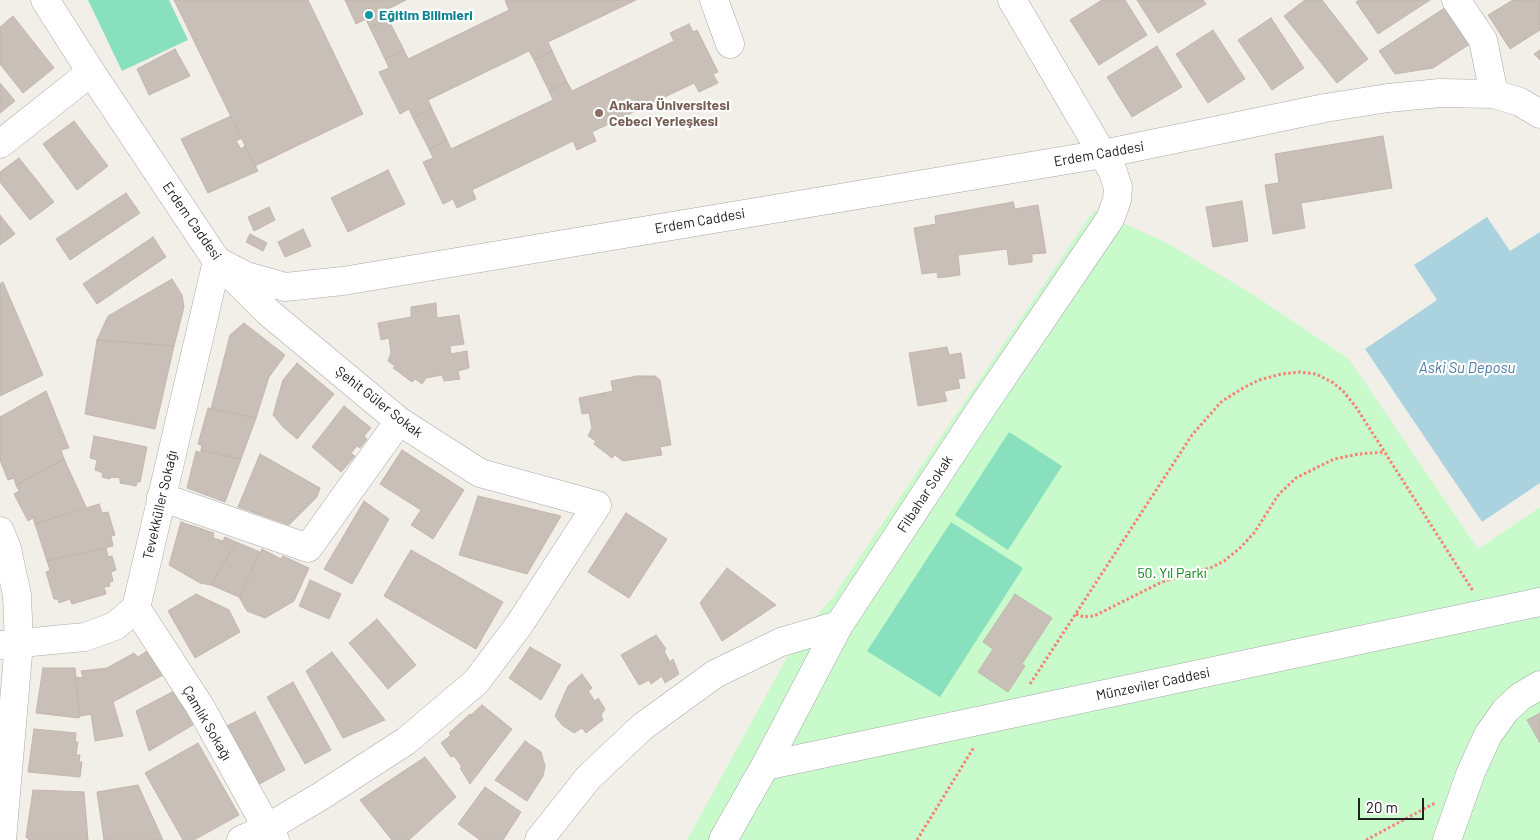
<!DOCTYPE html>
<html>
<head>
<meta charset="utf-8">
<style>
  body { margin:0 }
  #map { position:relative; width:1540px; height:840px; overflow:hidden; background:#f2efe9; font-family:Barlow,sans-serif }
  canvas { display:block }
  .scale { position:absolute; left:1358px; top:798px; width:66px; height:22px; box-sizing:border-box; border:2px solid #222; border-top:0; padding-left:6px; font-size:15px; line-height:18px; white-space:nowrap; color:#222; -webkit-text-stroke:4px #fff; paint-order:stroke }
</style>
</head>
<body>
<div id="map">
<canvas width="1540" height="840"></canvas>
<div class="scale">20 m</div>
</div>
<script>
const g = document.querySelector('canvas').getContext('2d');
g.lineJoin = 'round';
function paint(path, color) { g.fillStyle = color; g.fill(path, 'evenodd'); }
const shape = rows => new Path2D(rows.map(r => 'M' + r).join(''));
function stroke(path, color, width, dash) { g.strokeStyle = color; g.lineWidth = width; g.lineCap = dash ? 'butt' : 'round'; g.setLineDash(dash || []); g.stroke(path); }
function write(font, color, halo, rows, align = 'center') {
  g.font = font + ' Barlow,sans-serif'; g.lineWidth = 4.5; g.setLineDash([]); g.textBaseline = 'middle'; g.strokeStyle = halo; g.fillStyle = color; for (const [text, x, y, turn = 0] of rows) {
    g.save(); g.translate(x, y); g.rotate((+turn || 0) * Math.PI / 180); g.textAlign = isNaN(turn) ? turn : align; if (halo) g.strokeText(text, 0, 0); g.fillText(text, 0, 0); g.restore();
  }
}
paint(shape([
  [1094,210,1167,243,1260,299,1349,359,1478,549,1540,507,1540,840,687,840,798,637,833,597]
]), '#c8facc');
paint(shape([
  [88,0,169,0,188,40,122,71],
  [1009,432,1062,466,1008,550,955,515],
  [951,522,1023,568,940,697,867,651]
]), '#88e0be');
paint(shape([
  [1487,217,1510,251,1540,232,1540,483,1482,522,1365,349,1437,300,1414,265]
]), '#aad3df');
const building = shape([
  [174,0,308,0,363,114,255,166,174,0],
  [345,0,406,0,384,11,388,19,370,28,366,19,356,24,345,0],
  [507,0,636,0,548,42,552,51,534,60,529,51,428,100,432,109,413,118,409,109,400,114,379,72,389,68,385,59,404,50,408,59,509,10,505,1,507,0],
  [1102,0,1125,0,1147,35,1099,65,1070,20,1102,0],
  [1137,0,1203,0,1206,4,1158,33,1137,0],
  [1305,0,1322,0,1368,59,1337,83,1284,16,1305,0],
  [1359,0,1430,0,1378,34,1356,2,1359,0],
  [1513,0,1540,0,1540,30,1510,49,1488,15,1513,0],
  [1446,7,1470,44,1433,68,1395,74,1379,51,1446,7],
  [13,16,54,68,23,93,0,64,0,27,13,16],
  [1271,18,1304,68,1272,90,1238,40,1271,18],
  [388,19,404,50,385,59,370,28,388,19],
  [689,24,693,32,697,30,718,72,713,74,718,83,699,92,694,83,592,132,596,141,577,150,573,141,472,190,476,199,457,208,453,199,443,204,423,162,433,158,429,149,447,140,451,149,553,100,549,91,567,82,572,91,674,41,670,33,689,24],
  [1213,30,1245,79,1208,103,1176,54,1213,30],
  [1157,46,1182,87,1132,117,1107,77,1157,46],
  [175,49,190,76,149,95,137,69,175,49],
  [1540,50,1540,60,1534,54,1540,50],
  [552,51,567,82,549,91,534,60,552,51],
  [0,83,15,101,0,113,0,83],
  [432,109,447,140,429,149,413,118,432,109],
  [231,116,242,138,236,141,241,149,245,146,258,171,208,193,181,139,231,116],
  [74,121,108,166,77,190,43,144,74,121],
  [1383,136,1392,188,1301,203,1305,228,1273,234,1265,185,1279,183,1275,154,1383,136],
  [19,158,54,202,30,220,0,182,0,172,19,158],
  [388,170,405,204,348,232,331,198,388,170],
  [126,193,140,213,70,260,56,239,126,193],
  [1242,201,1248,241,1213,247,1206,207,1242,201],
  [1013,202,1015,209,1038,205,1046,253,1032,254,1032,262,1009,265,1007,249,958,255,960,275,938,278,937,272,922,274,914,228,936,224,935,216,1013,202],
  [269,207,275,220,254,231,248,217,269,207],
  [0,215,15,234,0,245,0,215],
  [303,229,311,246,285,257,278,242,303,229],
  [250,234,267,243,263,251,246,242,250,234],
  [153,237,166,257,97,304,83,284,153,237],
  [172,279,182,295,184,307,174,346,97,340,108,316,172,279],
  [3,282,43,375,0,396,0,284,3,282],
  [436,303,437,318,459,315,464,344,450,346,451,354,467,351,469,368,458,371,460,379,444,381,442,375,426,378,422,384,415,379,412,382,393,368,395,366,388,361,391,353,389,338,381,340,378,323,411,317,411,307,436,303],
  [244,323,285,355,269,377,256,418,211,409,230,335,244,323],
  [97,340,174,346,155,429,85,414,97,340],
  [947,347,949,355,961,353,965,378,958,379,960,388,944,391,947,401,918,406,909,353,947,347],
  [297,363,334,394,297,439,283,427,273,415,283,380,297,363],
  [637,376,655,376,660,380,671,445,660,447,662,455,623,461,615,455,612,458,594,444,596,441,588,436,592,428,589,413,582,414,579,398,613,391,611,381,637,376],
  [46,391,69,448,61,450,64,459,16,485,14,478,8,480,0,460,0,417,46,391],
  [344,406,371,428,364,436,367,439,360,448,357,446,351,453,355,456,341,472,312,447,344,406],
  [208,408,256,418,241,459,201,450,202,446,198,444,208,408],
  [94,436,147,447,140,482,137,482,136,486,120,483,120,478,111,477,110,479,102,477,103,473,95,470,97,460,90,458,94,436],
  [201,450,241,459,225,502,187,488,196,451,201,453,201,450],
  [402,450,464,490,433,539,411,525,421,510,380,484,402,450],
  [260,454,320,488,317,497,289,525,238,507,260,454],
  [64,459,86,507,35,524,33,518,28,521,14,494,19,491,16,485,64,459],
  [478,496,561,516,527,574,459,555,478,496],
  [364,501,389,519,352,584,324,569,364,501],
  [99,504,102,513,108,512,115,535,111,536,113,546,47,561,35,524,99,504],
  [626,513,667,539,629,598,588,572,626,513],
  [181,522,214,533,213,538,223,541,225,537,236,542,211,585,200,583,169,565,181,522],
  [236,542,260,552,239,597,211,585,236,542],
  [106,548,108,557,112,556,116,570,111,572,113,581,109,583,110,586,104,587,106,594,72,604,70,599,59,603,58,599,54,599,46,572,50,570,47,561,106,548],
  [262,549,281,559,283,556,309,568,294,601,265,618,247,611,239,597,262,549],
  [411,550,503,602,476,649,384,596,411,550],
  [727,568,776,605,722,641,700,603,727,568],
  [310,580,341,594,329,619,299,606,310,580],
  [196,594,229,610,240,632,195,658,168,611,196,594],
  [1015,594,1052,618,1022,664,1025,666,1008,692,978,672,993,649,983,642,1015,594],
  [377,619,416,665,388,689,349,643,377,619],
  [656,635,666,649,664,651,670,662,673,659,679,674,665,683,662,676,651,684,649,680,639,685,621,655,656,635],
  [530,647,561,665,541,700,509,678,530,647],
  [150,649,163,675,113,702,123,736,95,741,91,714,80,716,75,677,83,678,81,671,107,668,134,653,138,657,150,649],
  [332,652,385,720,343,738,306,671,332,652],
  [43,668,75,668,80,716,79,718,36,713,43,668],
  [582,674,592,688,588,691,595,701,598,698,605,709,601,715,603,720,586,733,582,728,574,733,562,725,555,716,568,686,582,674],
  [293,682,331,750,305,764,267,697,293,682],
  [174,691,193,725,149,751,136,711,174,691],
  [482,705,512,729,470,784,460,768,462,767,454,756,451,757,441,743,451,735,449,733,470,714,471,715,482,705],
  [255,712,285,770,258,785,227,726,255,712],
  [1540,713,1540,743,1527,720,1540,713],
  [34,729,76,733,75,742,78,742,76,755,80,755,79,762,82,762,80,777,28,772,34,729],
  [525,741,541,752,545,766,543,776,527,801,495,780,525,741],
  [198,743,239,815,194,840,183,840,145,773,198,743],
  [425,757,456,797,409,840,392,840,360,800,425,757],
  [138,785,163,840,104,840,97,792,138,785],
  [485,787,521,812,503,840,480,840,458,824,485,787],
  [33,790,84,792,88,840,29,840,26,837,33,790]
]);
paint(building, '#c7bfb8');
stroke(building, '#c4b6ab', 1);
const minor = shape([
  [45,0,91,72,217,261,246,276,285,287,343,281,1103,154,1325,108,1388,98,1440,93,1494,94,1520,102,1540,114],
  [714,0,730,44],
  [1456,0,1483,40,1494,94],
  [0,144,91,72],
  [227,271,268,312,399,421,480,473,597,505,519,625,476,682,406,741,321,796,267,828,241,840],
  [161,497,308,548,399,421],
  [0,531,7,549,17,595,19,643,2,840],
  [136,608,201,708,267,828,275,840],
  [0,645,85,637,115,626,136,608,217,261],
  [765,766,1540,602],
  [539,840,588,778,642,727,715,674,781,642,839,625],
  [723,840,765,766,839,625,981,409,1110,219,1117,200,1118,187,1113,172,1012,0],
  [1447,840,1471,772,1488,735,1505,711,1520,697,1540,685]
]);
stroke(minor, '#a9a9a9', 29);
stroke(shape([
  [1076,614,1084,617,1094,616,1162,582,1183,575,1210,568,1224,561,1240,548,1254,533,1279,494,1296,478,1334,459,1359,454,1384,452],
  [1030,684,1192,435,1221,402,1243,388,1259,380,1281,374,1300,372,1316,374,1332,382,1343,391,1356,407,1473,591],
  [917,840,974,747],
  [1366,840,1435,803]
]), '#fa8072', 3, [2.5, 2.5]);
stroke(minor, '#fff', 28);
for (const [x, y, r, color] of [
  [369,15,5,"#0f9aa8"],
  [599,113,5,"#8d6e63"]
]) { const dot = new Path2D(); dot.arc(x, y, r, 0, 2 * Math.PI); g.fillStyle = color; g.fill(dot); stroke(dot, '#fff', 2); }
write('bold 14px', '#0d838f', '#fff', [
  ["Eğitim Bilimleri",379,15]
], 'left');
write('bold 14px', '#785e54', '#fff', [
  ["Ankara Üniversitesi",609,105],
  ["Cebeci Yerleşkesi",609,121]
], 'left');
write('14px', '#222', '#fff', [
  ["Erdem Caddesi",1099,154,-10],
  ["Erdem Caddesi",192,221,55],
  ["Erdem Caddesi",700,221,-10],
  ["Şehit Güler Sokak",379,402,38],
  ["Filbahar Sokak",925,494,-57],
  ["Tevekküller Sokağı",160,505,-77],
  ["Münzeviler Caddesi",1153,684,-12],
  ["Çamlık Sokağı",207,723,60]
]);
write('14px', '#0c8416', '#fff', [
  ["50. Yıl Parkı",1172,573]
]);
write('italic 15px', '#4a7aab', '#fff', [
  ["Aski Su Deposu",1467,368]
]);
</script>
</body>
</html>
